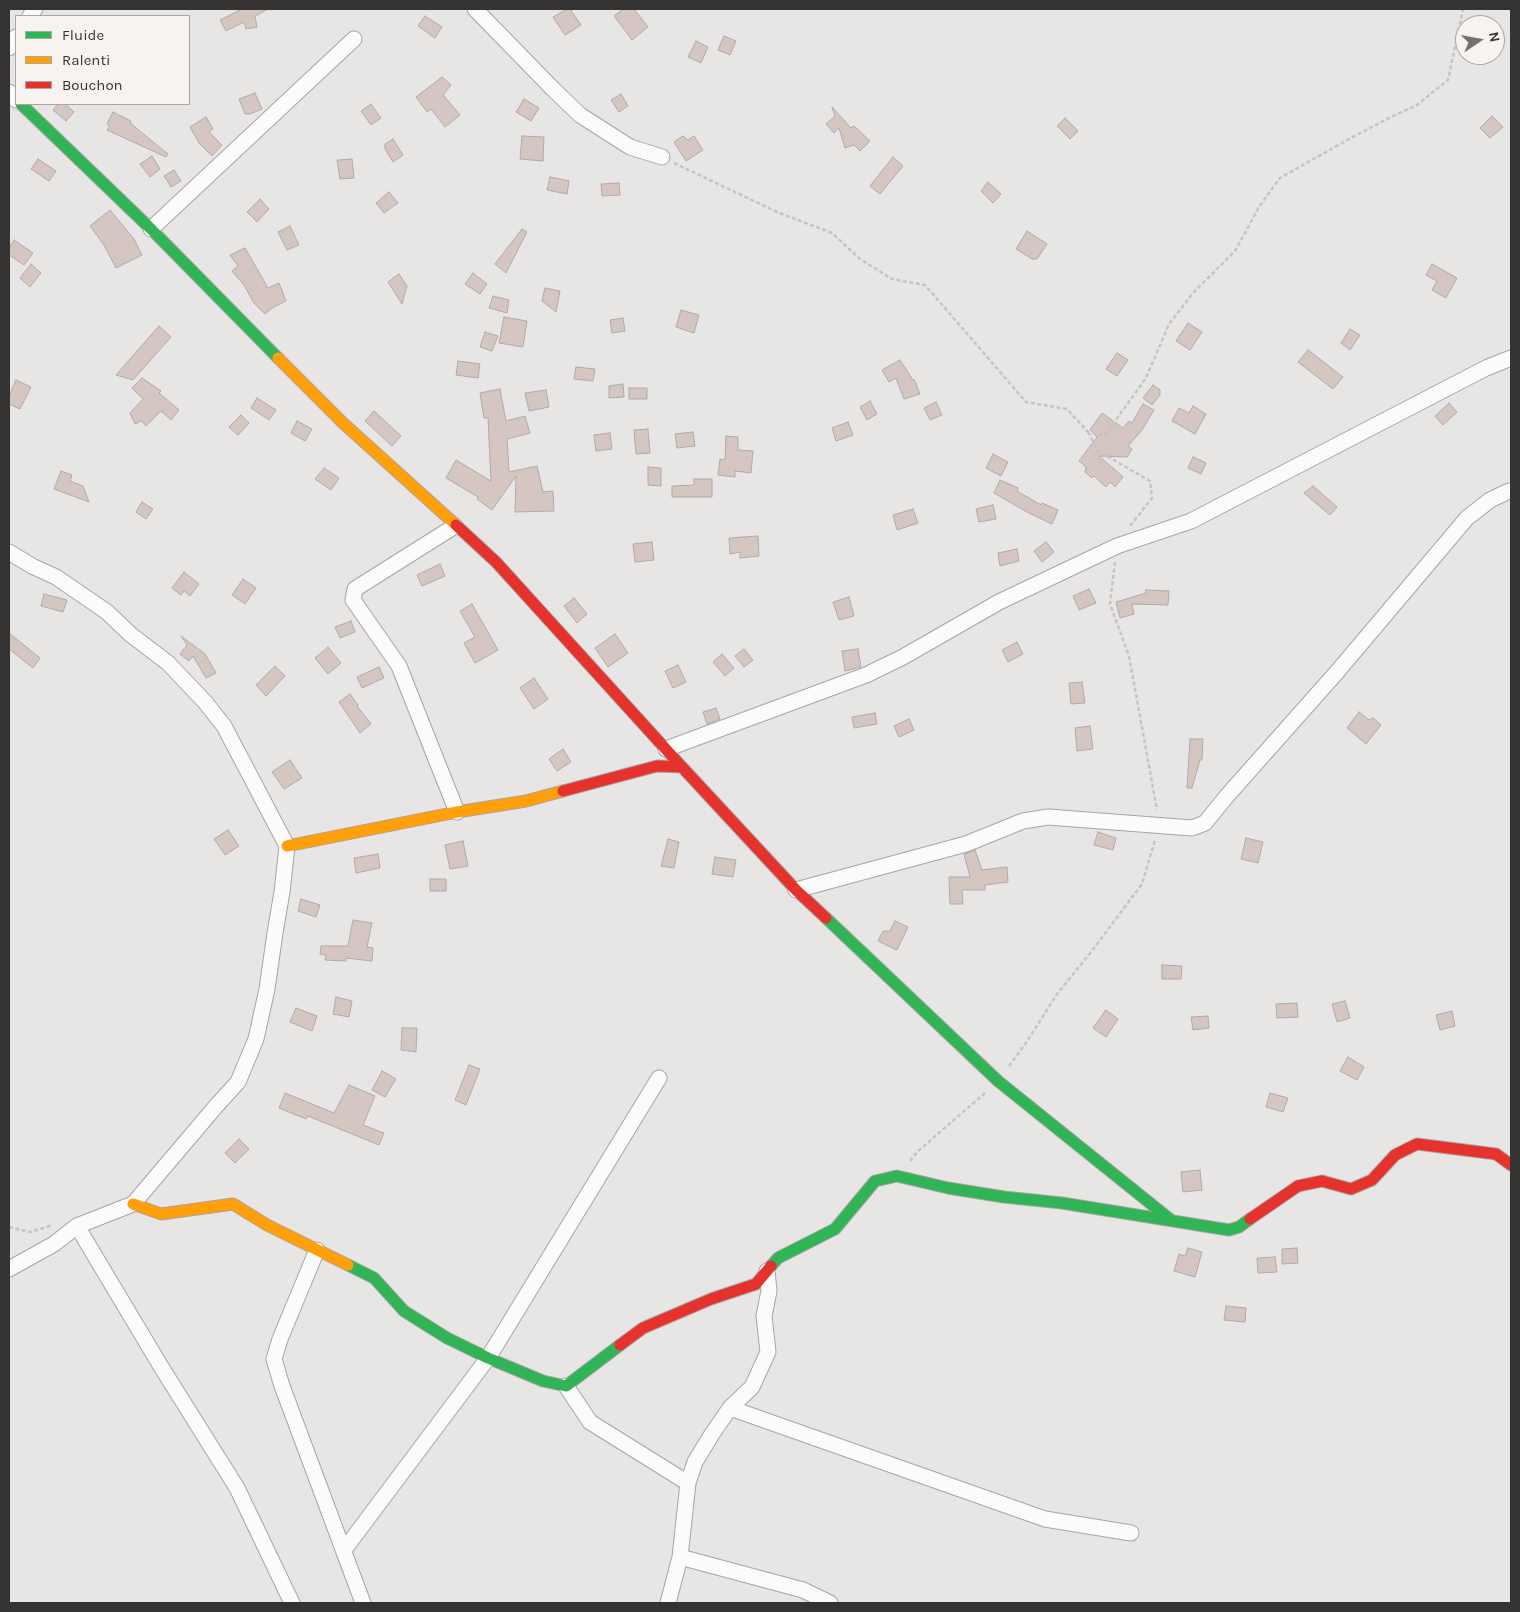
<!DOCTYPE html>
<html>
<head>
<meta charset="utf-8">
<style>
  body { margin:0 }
  #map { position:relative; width:1520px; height:1612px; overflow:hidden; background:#e8e6e4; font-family:Karla,sans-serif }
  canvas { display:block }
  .frame { position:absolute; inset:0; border:10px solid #353332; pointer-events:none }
  .legend { position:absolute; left:15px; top:15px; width:175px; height:90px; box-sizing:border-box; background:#f8f3ef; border:1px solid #aaa6a3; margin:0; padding:6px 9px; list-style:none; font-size:15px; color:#353332 }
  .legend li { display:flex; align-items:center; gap:10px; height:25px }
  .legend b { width:25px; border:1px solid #aaa6a3 }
  .north { position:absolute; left:1455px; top:15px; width:50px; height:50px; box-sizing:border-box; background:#f8f3ef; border:1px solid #aaa6a3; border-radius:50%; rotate:78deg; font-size:14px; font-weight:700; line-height:20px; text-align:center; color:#353332 }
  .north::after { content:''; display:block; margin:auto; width:18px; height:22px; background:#747270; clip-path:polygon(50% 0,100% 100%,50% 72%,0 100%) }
</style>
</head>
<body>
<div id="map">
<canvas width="1520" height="1612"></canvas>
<div class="frame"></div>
<ul class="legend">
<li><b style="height:6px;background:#30b455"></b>Fluide</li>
<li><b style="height:6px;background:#ff9f0a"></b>Ralenti</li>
<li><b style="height:6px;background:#e5322d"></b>Bouchon</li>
</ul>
<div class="north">N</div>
</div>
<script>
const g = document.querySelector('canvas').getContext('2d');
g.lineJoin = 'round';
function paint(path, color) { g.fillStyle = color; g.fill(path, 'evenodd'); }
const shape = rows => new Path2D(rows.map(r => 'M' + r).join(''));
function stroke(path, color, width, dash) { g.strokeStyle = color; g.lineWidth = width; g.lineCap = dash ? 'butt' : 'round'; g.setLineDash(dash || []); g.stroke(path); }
const building = shape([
  [242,9,268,9,255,16,257,27,246,29,244,22,226,31,220,20,242,9],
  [567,9,570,9,581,25,565,35,553,17,567,9],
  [623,9,634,9,648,27,632,40,614,16,623,9],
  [425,16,442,27,435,38,418,26,425,16],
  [724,36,736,41,730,55,718,50,724,36],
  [696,41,708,47,701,63,688,57,696,41],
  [442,77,451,85,443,95,460,115,445,127,431,109,427,112,416,97,442,77],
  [255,93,262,109,250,114,245,114,239,99,255,93],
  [621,94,628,106,619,112,611,100,621,94],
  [524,99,539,108,531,121,516,112,524,99],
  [58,104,65,104,74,112,66,121,53,110,58,104],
  [371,104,381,118,371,125,361,111,371,104],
  [832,107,851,128,854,126,870,141,860,151,854,145,845,148,839,128,834,133,826,124,835,116,832,107],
  [113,112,131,121,130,123,168,154,166,157,107,130,110,126,107,124,113,112],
  [1492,116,1503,127,1490,138,1480,128,1492,116],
  [206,117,213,129,209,132,222,145,212,156,199,143,190,127,206,117],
  [1065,118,1078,131,1070,139,1057,126,1065,118],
  [522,136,544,137,543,161,520,159,522,136],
  [683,136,688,140,694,136,703,150,686,161,674,142,683,136],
  [393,139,403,155,393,162,385,149,385,144,393,139],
  [152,156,160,169,150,177,140,164,152,156],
  [893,157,903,166,880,194,870,186,893,157],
  [38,159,56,171,49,181,31,169,38,159],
  [352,159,354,178,340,179,337,160,352,159],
  [174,170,181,181,171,187,164,176,174,170],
  [550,177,569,181,567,194,547,190,550,177],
  [988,182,1001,194,993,203,981,191,988,182],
  [619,183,620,195,602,196,601,184,619,183],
  [389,192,398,203,384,213,376,203,389,192],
  [260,199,269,209,257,222,247,212,260,199],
  [110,210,134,239,142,255,116,268,104,245,90,226,110,210],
  [290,226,299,245,287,250,278,232,290,226],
  [522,229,527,232,506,273,495,264,522,229],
  [1027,231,1047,244,1037,259,1032,259,1016,249,1027,231],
  [14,240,33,253,24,265,9,255,9,248,14,240],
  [245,248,268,288,279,283,286,301,272,308,265,314,254,303,244,285,232,271,238,266,230,255,245,248],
  [31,264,41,273,30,287,20,278,31,264],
  [1432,264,1457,278,1446,298,1432,290,1437,281,1426,275,1432,264],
  [473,273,487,284,480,294,465,284,473,273],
  [399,274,407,286,402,304,388,282,399,274],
  [545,288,560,291,556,312,542,301,545,288],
  [493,296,509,300,507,313,489,308,493,296],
  [681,310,699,315,694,333,676,327,681,310],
  [504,317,527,321,523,347,499,343,504,317],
  [623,318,625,331,612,333,610,320,623,318],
  [1188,323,1202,332,1190,350,1176,341,1188,323],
  [159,326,171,337,133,380,116,375,159,326],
  [1350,329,1360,335,1350,350,1341,343,1350,329],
  [485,332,498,336,492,351,480,347,485,332],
  [1308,350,1343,377,1333,389,1298,362,1308,350],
  [1117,353,1128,360,1117,376,1106,369,1117,353],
  [900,360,913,380,914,379,920,394,904,399,896,378,889,382,882,370,900,360],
  [458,361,480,364,478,378,456,375,458,361],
  [576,367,595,369,593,381,574,379,576,367],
  [142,378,161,391,159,393,179,410,171,420,161,411,146,426,142,421,135,424,130,413,143,399,132,388,142,378],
  [16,380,31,387,20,409,9,404,9,396,16,380],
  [623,384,624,397,609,398,609,386,623,384],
  [1153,385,1160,390,1160,395,1152,405,1143,398,1153,385],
  [629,388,647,388,647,399,629,399,629,388],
  [500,389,506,421,525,416,530,433,507,439,509,472,537,466,543,492,553,491,554,511,515,512,516,476,492,510,477,499,478,497,446,478,456,460,491,481,488,418,484,418,480,393,500,389],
  [546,390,549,407,529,411,525,393,546,390],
  [257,398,276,410,269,420,251,408,257,398],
  [870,401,877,414,867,420,860,407,870,401],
  [936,402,942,415,930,420,924,408,936,402],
  [1449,403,1457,412,1443,425,1435,416,1449,403],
  [1143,404,1154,410,1142,430,1128,446,1132,449,1127,457,1099,456,1123,477,1115,487,1110,482,1106,487,1094,476,1092,478,1085,472,1086,467,1079,461,1097,437,1090,430,1102,413,1123,428,1129,421,1132,423,1143,404],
  [1193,406,1206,414,1195,434,1172,421,1179,408,1189,413,1193,406],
  [374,411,401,436,392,446,365,421,374,411],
  [241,415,249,423,238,435,229,427,241,415],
  [297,421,312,429,305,441,291,433,297,421],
  [848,422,853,435,836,441,832,428,848,422],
  [648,429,650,453,636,454,634,430,648,429],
  [693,432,695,446,677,448,675,434,693,432],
  [610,433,612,449,596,451,594,435,610,433],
  [726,436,738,437,738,450,753,451,751,473,735,471,735,477,718,475,720,459,725,460,726,436],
  [993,454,1008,462,1001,476,986,468,993,454],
  [1193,457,1206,463,1201,474,1188,468,1193,457],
  [648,467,661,468,661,486,648,485,648,467],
  [324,468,339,478,331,490,315,479,324,468],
  [61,471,72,475,70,481,83,486,89,502,54,489,61,471],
  [694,479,712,479,712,497,672,497,672,486,694,485,694,479],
  [1000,480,1018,488,1017,491,1041,505,1042,503,1058,510,1052,524,1027,512,994,493,1000,480],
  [1313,486,1337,507,1330,515,1304,493,1313,486],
  [142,502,153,509,146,519,136,512,142,502],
  [993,505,996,519,979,522,976,509,993,505],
  [913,509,918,523,897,530,893,515,913,509],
  [758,536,759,556,740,558,740,552,730,554,729,538,758,536],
  [652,542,654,560,635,562,633,544,652,542],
  [1046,542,1054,552,1042,562,1034,551,1046,542],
  [1017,549,1019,561,1000,566,998,553,1017,549],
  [440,564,445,576,422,586,417,575,440,564],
  [184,572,199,584,190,596,184,591,181,595,172,588,184,572],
  [243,579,256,588,245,604,232,595,243,579],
  [1089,589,1096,603,1079,610,1073,596,1089,589],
  [1146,590,1169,591,1168,605,1132,604,1134,614,1120,618,1116,602,1146,593,1146,590],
  [44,594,67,600,63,612,41,606,44,594],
  [849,597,854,616,839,620,833,602,849,597],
  [574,598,587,614,577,623,564,606,574,598],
  [472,604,498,650,475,663,464,643,475,637,460,611,472,604],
  [351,621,355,632,340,638,335,627,351,621],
  [9,633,40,658,33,668,9,649,9,633],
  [615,634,628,653,608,667,595,648,615,634],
  [181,636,205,654,216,673,206,678,193,656,189,661,180,654,187,645,181,636],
  [1017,642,1023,654,1008,662,1002,650,1017,642],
  [328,647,341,663,328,674,315,658,328,647],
  [744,649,753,660,744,667,735,656,744,649],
  [858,649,861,667,845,671,842,651,858,649],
  [722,654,734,668,725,676,713,662,722,654],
  [678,665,686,682,673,688,665,671,678,665],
  [275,666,285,676,266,696,256,685,275,666],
  [379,667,384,678,362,688,357,677,379,667],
  [534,678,548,699,534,709,520,688,534,678],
  [1082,682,1085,703,1071,704,1069,683,1082,682],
  [350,694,358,705,357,706,371,724,360,733,339,702,350,694],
  [716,708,720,719,707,724,703,712,716,708],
  [1359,712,1369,720,1373,718,1381,725,1366,744,1347,728,1359,712],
  [875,713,877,724,854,728,852,717,875,713],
  [909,719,914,730,899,737,894,726,909,719],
  [1090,726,1093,749,1077,751,1075,728,1090,726],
  [1190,739,1203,739,1202,760,1200,760,1192,788,1187,788,1190,739],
  [563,749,571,762,557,771,549,759,563,749],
  [290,760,302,778,284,789,272,772,290,760],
  [228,830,239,846,225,855,214,839,228,830],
  [1098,832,1116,838,1113,850,1094,845,1098,832],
  [1246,838,1263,842,1258,863,1241,859,1246,838],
  [668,839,679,842,674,868,661,866,668,839],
  [463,841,468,866,450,869,445,845,463,841],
  [975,850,982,870,1007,867,1008,882,985,885,985,890,962,890,963,904,950,904,949,877,970,877,964,854,975,850],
  [378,854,380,868,356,873,354,858,378,854],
  [715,857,736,860,733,877,712,874,715,857],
  [430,879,446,879,446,891,430,891,430,879],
  [301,899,320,905,316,917,298,911,301,899],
  [353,920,372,923,367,947,373,948,372,961,346,958,346,961,325,960,326,955,320,954,321,946,348,946,353,920],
  [895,921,908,927,897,950,878,941,883,931,890,931,895,921],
  [1162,965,1182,966,1181,979,1162,979,1162,965],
  [336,997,352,1001,349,1017,333,1014,336,997],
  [1345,1001,1350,1018,1337,1022,1332,1004,1345,1001],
  [1297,1003,1298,1017,1277,1018,1276,1004,1297,1003],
  [296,1008,317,1016,312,1031,290,1022,296,1008],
  [1106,1010,1118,1019,1106,1037,1093,1028,1106,1010],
  [1452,1011,1455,1026,1440,1030,1436,1015,1452,1011],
  [1208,1016,1209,1028,1193,1030,1191,1017,1208,1016],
  [402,1028,417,1028,416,1052,401,1050,402,1028],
  [1348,1057,1364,1067,1357,1080,1340,1071,1348,1057],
  [469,1065,480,1069,466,1105,455,1100,469,1065],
  [382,1071,396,1079,385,1097,372,1090,382,1071],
  [349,1085,375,1096,363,1125,384,1133,379,1145,308,1116,306,1119,279,1108,285,1093,334,1113,349,1085],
  [1270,1093,1288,1098,1283,1112,1266,1107,1270,1093],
  [239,1139,249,1149,235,1163,225,1153,239,1139],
  [1200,1170,1202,1190,1183,1192,1181,1172,1200,1170],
  [1188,1248,1202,1252,1195,1277,1174,1271,1179,1254,1185,1256,1188,1248],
  [1297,1248,1298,1263,1282,1264,1282,1249,1297,1248],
  [1275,1257,1277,1272,1258,1273,1257,1258,1275,1257],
  [1226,1306,1246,1308,1245,1322,1224,1320,1226,1306]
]);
paint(building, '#d6c6c1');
stroke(building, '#adaba9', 1);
const street = shape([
  [475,9,553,89,580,115,630,147,662,157],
  [30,16,35,9],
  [9,48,16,37],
  [9,92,16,100],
  [151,229,354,39],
  [455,526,355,589,353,600,399,666,457,812],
  [9,552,32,566,56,577,107,612,130,634,168,663,205,702,224,726,287,846,282,892,275,933,267,989,256,1039,238,1082,217,1105,133,1204,77,1226,54,1244,9,1269],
  [666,749,866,675,903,657,999,602,1117,546,1191,521,1486,368,1511,358],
  [796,890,966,844,1023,821,1048,817,1192,828,1205,823,1226,797,1337,672,1467,518,1490,500,1509,491,1511,491],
  [77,1226,160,1365,237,1488,292,1603],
  [317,1250,280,1339,274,1359,282,1386,363,1603],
  [566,1386,590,1422,688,1483,680,1557,668,1603],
  [730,1408,1045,1519,1131,1533],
  [688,1483,695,1462,712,1434,730,1408,752,1387,768,1352,764,1316,769,1291,767,1271],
  [344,1550,488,1358,659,1078],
  [680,1557,803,1590,830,1603]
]);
const fast = shape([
  [21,104,151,229,278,358],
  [826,918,998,1081,1171,1220],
  [348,1265,374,1278,404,1311,447,1338,488,1358,543,1381,566,1386,620,1345],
  [771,1266,778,1258,835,1229,875,1181,897,1176,948,1188,1004,1197,1062,1203,1229,1230,1239,1227,1250,1219]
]);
const slow = shape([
  [278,358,343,423,456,525],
  [287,846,457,812,526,801,563,791],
  [133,1204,161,1214,233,1204,267,1225,348,1265]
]);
const jam = shape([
  [456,525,496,562,682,767],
  [563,791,657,766,682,767,796,890,826,918],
  [1250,1219,1298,1186,1322,1181,1351,1189,1372,1180,1395,1155,1417,1144,1496,1154,1511,1165],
  [620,1345,643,1328,711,1299,756,1284,771,1266]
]);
stroke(street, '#a7a5a4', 17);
stroke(fast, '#a7a5a4', 13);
stroke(slow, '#a7a5a4', 13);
stroke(jam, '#a7a5a4', 13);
stroke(shape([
  [674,163,777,212,832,233,860,259,892,279,925,285,1026,402,1067,409,1088,432,1105,435,1146,378,1169,324,1194,292,1235,251,1259,207,1280,178,1349,139,1393,116,1417,105,1448,80,1463,9],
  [1088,432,1098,451,1150,481,1152,498,1130,526],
  [1115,562,1110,604,1129,656,1157,810],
  [1009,1066,1026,1043,1057,994,1091,952,1142,884,1155,840],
  [910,1161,917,1152,985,1093],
  [9,1227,30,1232,53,1225]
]), '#c5c4c4', 2.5, [4, 2.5]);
stroke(street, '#fcfbfb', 15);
stroke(fast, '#30b455', 11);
stroke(slow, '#ff9f0a', 11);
stroke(jam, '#e5322d', 11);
</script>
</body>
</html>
